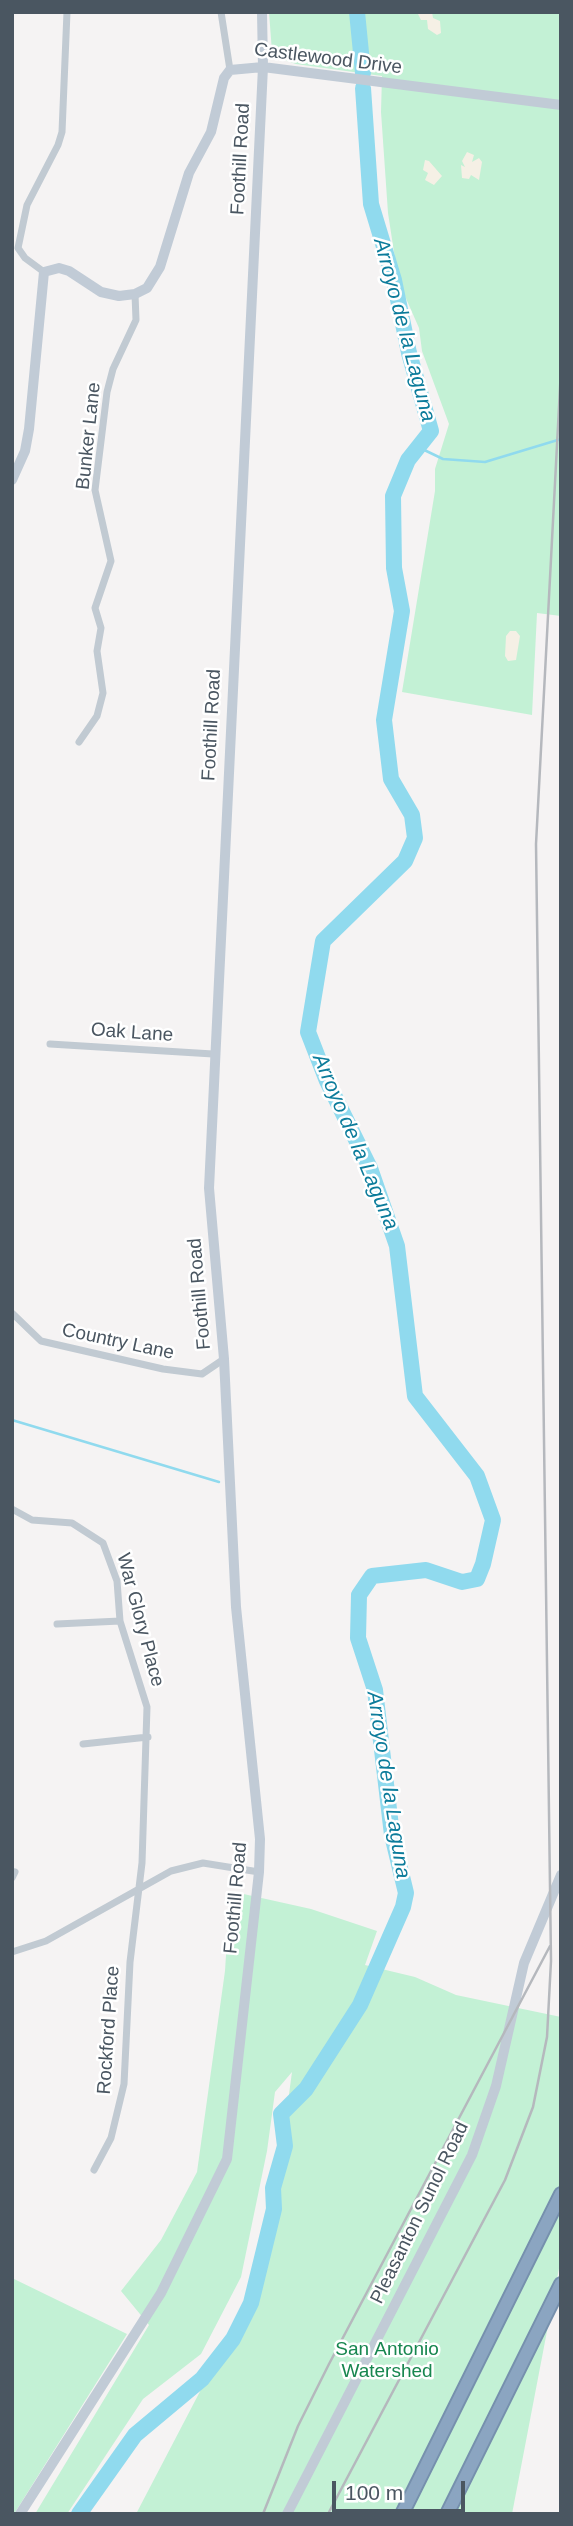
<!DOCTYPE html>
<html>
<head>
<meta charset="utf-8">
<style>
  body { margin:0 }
  #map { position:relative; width:573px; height:2526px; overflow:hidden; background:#f5f3f3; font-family:Helvetica,sans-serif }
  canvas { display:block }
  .frame { position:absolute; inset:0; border:14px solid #4a5661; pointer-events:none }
  .scale { position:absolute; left:332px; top:2481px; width:133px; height:32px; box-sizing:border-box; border:4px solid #4a5661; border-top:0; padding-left:9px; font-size:21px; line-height:24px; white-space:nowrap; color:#4a5661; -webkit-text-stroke:5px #fff; paint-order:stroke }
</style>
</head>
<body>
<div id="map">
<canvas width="573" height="2526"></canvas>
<div class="frame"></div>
<div class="scale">100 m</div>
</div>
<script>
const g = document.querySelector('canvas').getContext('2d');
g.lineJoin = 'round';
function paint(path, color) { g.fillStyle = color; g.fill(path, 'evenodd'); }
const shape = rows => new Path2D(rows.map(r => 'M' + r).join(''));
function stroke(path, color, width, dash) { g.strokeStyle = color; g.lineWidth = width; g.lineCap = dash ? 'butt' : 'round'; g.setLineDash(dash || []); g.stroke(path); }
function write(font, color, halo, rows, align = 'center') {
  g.font = font + ' Helvetica,sans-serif'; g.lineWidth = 5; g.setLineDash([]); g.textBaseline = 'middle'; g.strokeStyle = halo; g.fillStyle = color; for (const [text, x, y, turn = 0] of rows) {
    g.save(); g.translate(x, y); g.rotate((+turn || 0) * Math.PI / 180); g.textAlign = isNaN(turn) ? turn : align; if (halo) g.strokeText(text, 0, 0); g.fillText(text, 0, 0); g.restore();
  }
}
paint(shape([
  [269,12,561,12,561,616,537,613,532,715,402,692,435,491,435,469,449,424,422,351,419,328,401,287,396,265,388,213,381,112,382,76,296,64,281,59,272,52],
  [230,1891,311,1909,377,1931,365,1965,415,1977,456,1995,561,2017,561,2258,512,2514,136,2514,266,2265,292,2072,275,2092,267,2151,241,2277,201,2354,143,2399,67,2514,35,2514,149,2325,121,2291,161,2240,197,2172,225,1971],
  [12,2278,127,2334,14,2514,12,2514]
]), '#c3f1d5');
paint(shape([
  [417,12,432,12,433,18,440,21,441,33,437,35,428,29,427,20,421,20],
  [467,152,474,155,472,162,479,158,482,162,479,180,471,175,469,179,462,178,461,165,465,167,462,161],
  [425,160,429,161,442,176,434,185,425,180,428,173,423,170],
  [510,631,516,631,520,636,516,660,508,661,505,656,506,636]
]), '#f5f0e5');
stroke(shape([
  [418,447,443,459,485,462,561,439],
  [12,1420,219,1482]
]), '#90daee', 2.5);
stroke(shape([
  [357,12,363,73],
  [79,2514,135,2435,202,2379,233,2339,251,2303,274,2209,273,2188,285,2146,281,2114,306,2089,360,2005,403,1907,406,1893,392,1835,375,1690,358,1638,359,1595,372,1576,426,1570,462,1582,477,1579,483,1564,493,1520,477,1476,415,1396,397,1246,370,1168,327,1081,308,1032,323,941,405,861,415,838,412,815,391,779,384,720,402,611,394,568,393,496,408,460,431,431,409,353,394,280,371,204,363,88]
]), '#90daee', 16);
const highway = shape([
  [402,2514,561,2194],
  [447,2514,561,2284]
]);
stroke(highway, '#7690ad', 16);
stroke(shape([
  [221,12,230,70],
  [44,272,25,258,18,248,27,205,58,145,62,132,67,12],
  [79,742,97,716,103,693,97,651,101,628,95,608,111,561,95,490,107,392,113,369,136,320,135,294],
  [50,1044,213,1054],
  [12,1313,41,1341,163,1369,202,1374,224,1359],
  [12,1509,32,1520,72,1523,103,1543,117,1581,120,1621,147,1707,142,1863,130,1962,124,2084,111,2138,94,2170],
  [57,1624,120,1621],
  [83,1744,148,1737],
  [12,1878,15,1872],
  [12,1952,46,1941,171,1871,203,1863,259,1872]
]), '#c1cad2', 7);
stroke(shape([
  [12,480,25,451,29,429,44,272,59,268,69,271,101,292,119,296,135,294,147,288,160,267,189,173,211,132,224,78,230,70,263,67,561,105],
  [20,2514,161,2293,227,2159,259,1872,260,1839,236,1607,224,1359,209,1188,263,67,262,12],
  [287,2514,472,2155,496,2086,524,1963,561,1875]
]), '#c1cbd6', 10);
stroke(highway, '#8ba5c1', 12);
stroke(shape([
  [263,2514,298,2426,329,2364,550,1946],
  [328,2514,505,2180,533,2107,547,2037,551,1961,536,844,561,369]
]), '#b5b8bd', 2.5);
write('19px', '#4a5661', '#fff', [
  ["Castlewood Drive",328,59,7],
  ["Foothill Road",241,159,-87],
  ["Bunker Lane",89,436,-84],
  ["Foothill Road",212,725,-87],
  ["Oak Lane",132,1033,4],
  ["Foothill Road",200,1294,-95],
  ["Country Lane",118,1342,12],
  ["War Glory Place",140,1620,75],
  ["Foothill Road",236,1898,-85],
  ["Rockford Place",109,2030,-86],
  ["Pleasanton Sunol Road",420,2213,-64]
]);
write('19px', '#17864f', '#fff', [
  ["San Antonio",387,2350],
  ["Watershed",387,2372]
]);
write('italic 21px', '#0c7c9b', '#fff', [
  ["Arroyo de la Laguna",404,330,75],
  ["Arroyo de la Laguna",355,1142,67],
  ["Arroyo de la Laguna",388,1785,81]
]);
</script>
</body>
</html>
